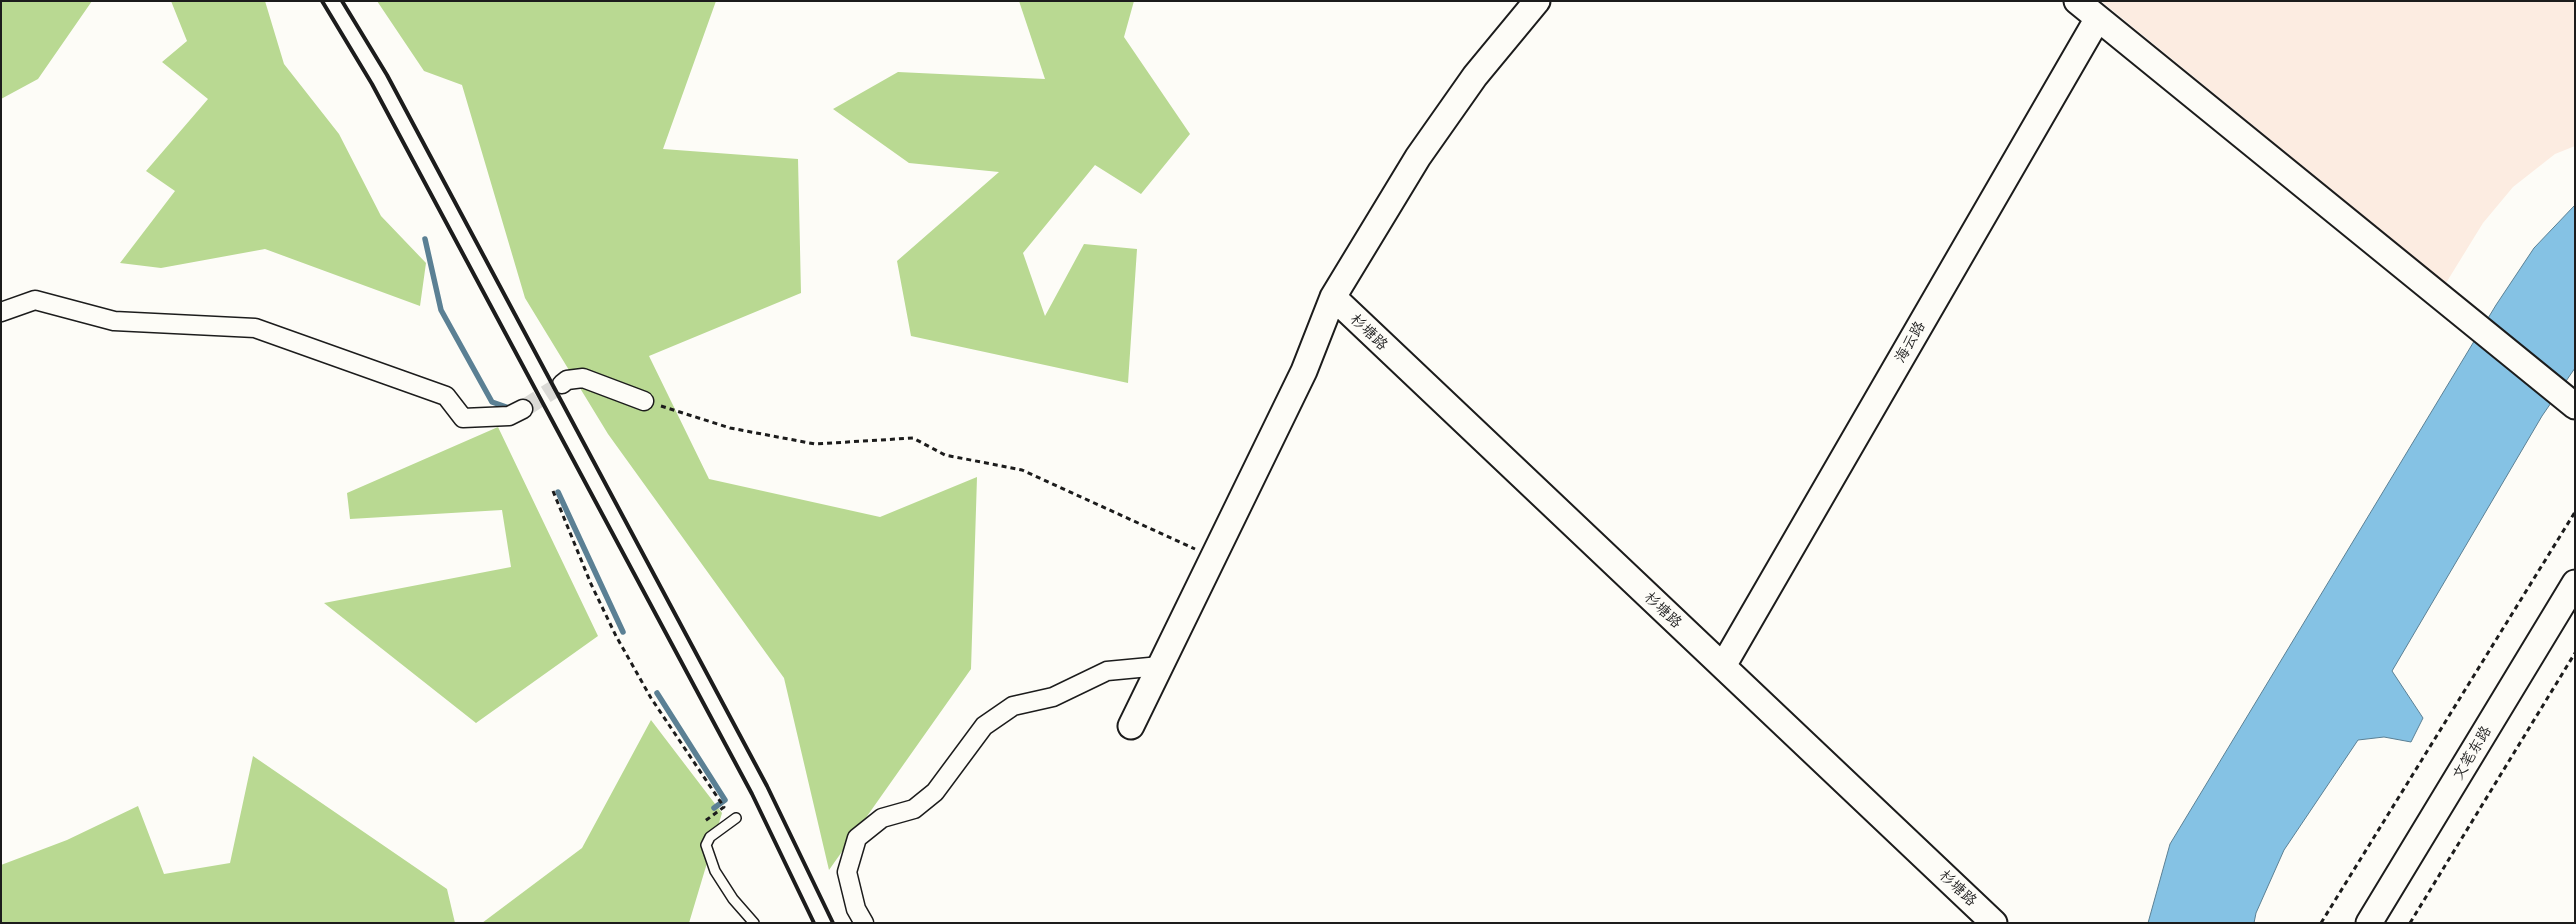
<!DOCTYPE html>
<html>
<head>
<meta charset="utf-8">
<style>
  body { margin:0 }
  #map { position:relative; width:2576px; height:924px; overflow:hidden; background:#fdfcf7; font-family:Mali,sans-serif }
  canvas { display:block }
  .frame { position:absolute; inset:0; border:2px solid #1c1c1c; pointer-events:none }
</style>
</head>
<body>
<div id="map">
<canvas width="2576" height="924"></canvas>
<div class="frame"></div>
</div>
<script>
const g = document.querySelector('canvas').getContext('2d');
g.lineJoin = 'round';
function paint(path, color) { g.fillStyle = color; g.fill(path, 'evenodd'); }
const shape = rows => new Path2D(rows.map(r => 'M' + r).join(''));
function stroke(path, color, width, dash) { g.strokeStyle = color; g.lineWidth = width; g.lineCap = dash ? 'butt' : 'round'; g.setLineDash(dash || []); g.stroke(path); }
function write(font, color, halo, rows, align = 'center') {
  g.font = font + ' Mali,"LXGW WenKai TC",sans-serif'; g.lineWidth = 4; g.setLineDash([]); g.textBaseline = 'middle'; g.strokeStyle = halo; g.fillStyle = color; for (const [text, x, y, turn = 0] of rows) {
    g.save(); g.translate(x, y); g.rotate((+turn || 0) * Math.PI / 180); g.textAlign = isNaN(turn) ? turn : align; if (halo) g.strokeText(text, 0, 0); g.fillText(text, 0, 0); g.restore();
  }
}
paint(shape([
  [2101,1,2575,1,2575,146,2555,154,2513,187,2483,223,2446,283]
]), '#fcece1');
paint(shape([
  [1,1,92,1,38,79,1,99],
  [171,1,265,1,284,64,339,134,381,216,426,263,420,306,265,249,161,268,120,263,175,191,146,171,208,99,162,62,187,41],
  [377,1,716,1,663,149,798,159,801,293,649,356,709,479,880,517,977,477,971,669,829,870,784,678,608,434,525,298,462,85,424,71],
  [1019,1,1134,1,1124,37,1190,134,1141,194,1095,165,1023,253,1045,316,1084,244,1137,249,1128,383,911,336,897,261,999,172,909,163,833,109,898,72,1045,79],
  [498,427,598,636,476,723,324,603,511,567,502,510,350,519,347,493],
  [651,720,722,813,689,923,482,923,582,848],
  [253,756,447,889,455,923,1,923,1,865,67,840,138,806,164,874,230,863]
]), '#b9d992');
const water = shape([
  [2575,205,2575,368,2542,416,2392,671,2423,718,2411,742,2384,737,2358,740,2284,850,2256,913,2254,923,2148,923,2170,844,2496,305,2534,248,2575,205]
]);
paint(water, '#85c2e4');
stroke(water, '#5b8094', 1);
stroke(shape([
  [425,239,441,310,492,402,512,409],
  [558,492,623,632],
  [657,693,725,800,714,808]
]), '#5b8094', 5.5);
stroke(shape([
  [523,409,562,384]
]), '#dbdad6', 18, [18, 9]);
const lane = shape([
  [736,818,710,837,706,845,715,871,733,899,754,923]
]);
const street = shape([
  [1,312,35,300,114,321,255,328,446,396,463,418,509,416,523,409],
  [562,384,567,380,583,378,644,401],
  [864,923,856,909,847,872,857,838,882,818,914,809,935,792,984,726,1013,706,1053,697,1107,671,1160,666]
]);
const secondary = shape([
  [2077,1,2575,406],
  [1333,297,1994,923],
  [1723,666,2098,18],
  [1131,726,1304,371,1333,297,1418,157,1475,76,1537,1],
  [2369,923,2575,583]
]);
stroke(lane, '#1c1c1c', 12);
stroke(street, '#1c1c1c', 21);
stroke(secondary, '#1c1c1c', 29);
stroke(shape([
  [661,406,730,428,815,444,913,438,945,455,1022,470,1195,549],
  [553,491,591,584,616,636,651,698,724,807,705,821],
  [2321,923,2575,512],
  [2410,923,2575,653]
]), '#1c1c1c', 3, [5, 4]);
stroke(lane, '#fdfcf7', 9);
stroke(street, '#fdfcf7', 18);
stroke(secondary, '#fdfcf7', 25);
stroke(shape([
  [322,1,372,84,752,794,814,923],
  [342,1,387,75,767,786,833,923]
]), '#1c1c1c', 4);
write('15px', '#1c1c1c', '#fdfcf7', [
  ["杉塘路",1369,332,44],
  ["海云路",1910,342,-60],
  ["杉塘路",1663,610,43],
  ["文笔东路",2472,753,-59],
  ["杉塘路",1958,888,43]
]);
</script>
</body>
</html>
